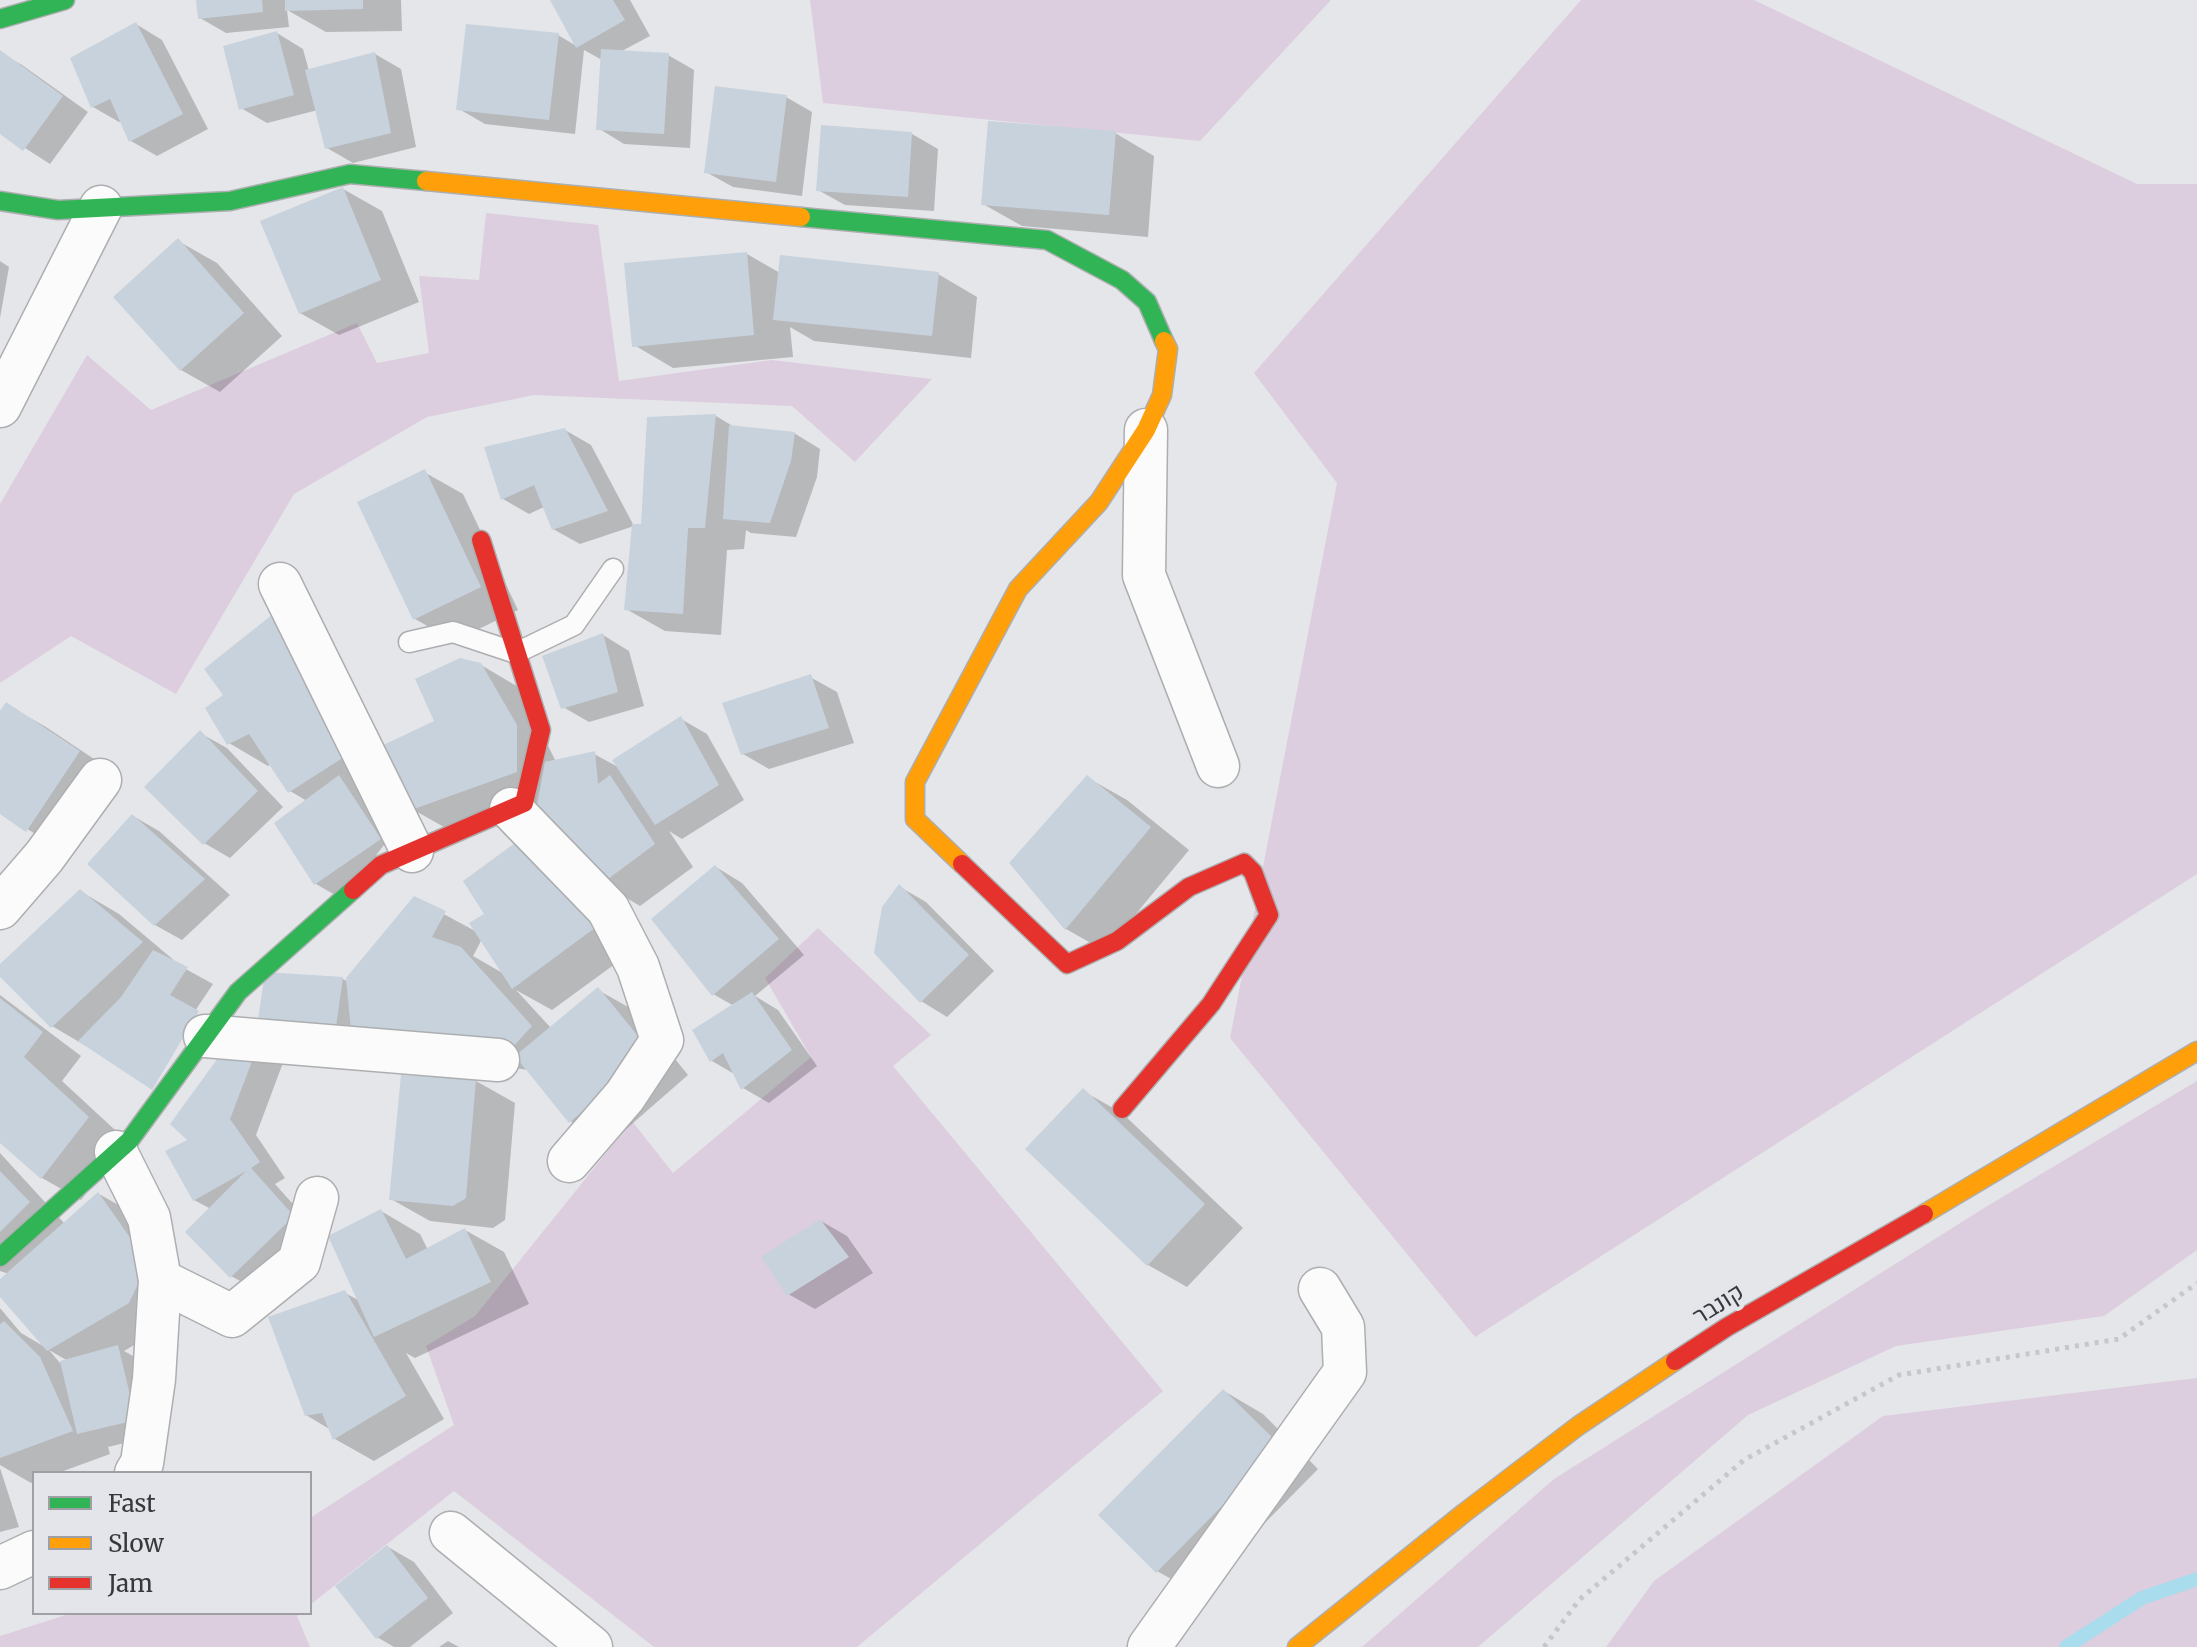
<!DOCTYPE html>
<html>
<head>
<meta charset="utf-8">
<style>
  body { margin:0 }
  #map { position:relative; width:2197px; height:1647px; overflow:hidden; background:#e5e6e9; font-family:Merriweather,serif }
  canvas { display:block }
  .legend { position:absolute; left:32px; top:1471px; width:280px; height:144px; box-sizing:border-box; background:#e3e5eb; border:2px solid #9ea0a4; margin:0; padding:10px 14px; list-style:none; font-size:24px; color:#37383a }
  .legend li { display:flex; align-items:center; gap:16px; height:40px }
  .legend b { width:40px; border:2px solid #9ea0a4 }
</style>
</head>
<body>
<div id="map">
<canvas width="2197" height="1647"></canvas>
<ul class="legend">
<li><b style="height:10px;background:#30b455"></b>Fast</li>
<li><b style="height:10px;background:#ff9f0a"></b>Slow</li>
<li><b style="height:10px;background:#e5322d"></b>Jam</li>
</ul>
</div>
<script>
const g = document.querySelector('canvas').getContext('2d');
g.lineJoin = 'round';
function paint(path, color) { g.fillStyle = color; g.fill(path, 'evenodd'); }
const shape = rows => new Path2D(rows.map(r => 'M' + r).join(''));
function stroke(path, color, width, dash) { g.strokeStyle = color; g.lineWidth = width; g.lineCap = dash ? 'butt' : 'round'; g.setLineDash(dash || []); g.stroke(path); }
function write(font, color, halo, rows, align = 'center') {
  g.font = font + ' Merriweather,Heebo,serif'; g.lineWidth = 8; g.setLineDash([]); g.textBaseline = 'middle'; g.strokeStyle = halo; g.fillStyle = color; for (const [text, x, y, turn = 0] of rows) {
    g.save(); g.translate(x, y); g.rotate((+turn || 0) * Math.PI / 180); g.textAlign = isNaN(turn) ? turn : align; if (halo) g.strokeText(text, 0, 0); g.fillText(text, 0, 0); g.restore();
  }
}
paint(shape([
  [810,0,1331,0,1200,141,823,103],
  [1581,0,1754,0,2137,184,2197,184,2197,874,1475,1337,1230,1038,1337,483,1254,373],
  [486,213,598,225,619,381,772,360,932,379,855,462,792,406,534,395,427,417,294,494,176,694,71,636,0,683,0,504,87,355,151,410,357,323,377,363,429,353,419,276,479,280],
  [818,928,931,1035,893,1066,1163,1391,857,1647,654,1647,454,1491,310,1605,310,1518,454,1425,426,1346,475,1316,632,1121,673,1173,811,1057,765,978],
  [2197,1081,2197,1250,2104,1316,1896,1346,1748,1415,1478,1647,1362,1647,1554,1479,1984,1208],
  [2197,1378,2197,1647,1606,1647,1654,1581,1883,1416],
  [72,1613,300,1613,297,1616,310,1647,0,1647,0,1636]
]), '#ddcedf');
paint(shape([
  [198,0,401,0,402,31,326,32,287,10,289,27,226,33,200,18],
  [552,0,630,0,650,36,620,52,668,55,694,70,690,148,624,144,598,128,602,60,584,50,575,134,485,124,459,109,558,35,578,47],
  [136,24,162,40,208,129,157,156,131,141,122,121,119,122,93,107],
  [277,33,303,49,309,71,375,54,401,69,416,147,353,163,327,148,318,110,267,123,241,108],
  [0,52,22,65,88,112,50,164,0,132],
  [786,97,812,112,802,196,733,187,706,172],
  [1115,133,1154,156,1148,237,1022,226,983,204],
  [912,134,938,149,934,211,845,205,818,190],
  [343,189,382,211,419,302,339,335,300,313],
  [178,241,217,263,282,336,220,392,181,370],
  [747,254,780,273,938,274,977,297,971,358,814,341,790,327,793,357,673,368,634,345],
  [0,261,9,267,0,318],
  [716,416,736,428,794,433,820,449,817,477,796,537,751,533,746,530,744,549,727,550,721,635,665,631,626,609,643,526],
  [565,430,591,445,634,526,580,544,553,529,544,507,529,514,503,499,487,448],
  [424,472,463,494,518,610,454,641,415,619],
  [603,635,629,651,644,706,589,722,563,707],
  [312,638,378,731,370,736,379,749,436,722,481,665,520,688,556,762,594,754,620,768,681,719,707,734,744,800,682,839,669,831,693,867,640,906,601,883,536,822,451,831,412,809,342,899,316,884,307,801,290,791,271,764,268,766,229,743],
  [810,677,837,692,854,743,769,769,743,754],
  [7,705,46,727,118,775,66,853,0,812,0,715],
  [200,733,227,748,283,807,230,858,204,843],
  [1088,778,1127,800,1189,850,1105,951,1066,929,1011,864],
  [133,816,159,831,230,895,182,940,155,925],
  [716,867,742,883,804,955,755,996,778,1010,817,1066,769,1103,743,1088,736,1075,712,1061,734,1006,713,994],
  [466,881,641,945,552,1010,516,990,551,1028,598,990,637,1012,688,1075,609,1144,570,1121,529,1070,392,1052,360,1054,266,974,343,979,348,982,414,898,477,932,487,914],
  [482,939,506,975,473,956],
  [900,887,926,902,994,971,947,1017,921,1001],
  [80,891,119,914,182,967,213,984,195,1011,91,1049,52,1026,0,974,0,967],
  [0,995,81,1056,62,1081,127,1141,81,1200,42,1178,0,1140],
  [232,1042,284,1060,256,1135,285,1178,275,1184,318,1232,258,1291,231,1276,211,1209,194,1200],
  [476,1081,515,1103,505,1220,493,1228,430,1221,391,1199],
  [1083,1091,1122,1113,1243,1228,1187,1287,1148,1265],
  [0,1153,65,1224,99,1194,138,1216,168,1325,124,1351,144,1362,161,1434,108,1447,110,1454,58,1473,34,1473,34,1482,31,1483,0,1465,0,1308,21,1333,45,1347,0,1294,0,1282,9,1274,0,1271],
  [49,1350,68,1361,60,1363],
  [381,1211,420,1234,428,1250,465,1230,504,1252,529,1304,415,1358,406,1353,444,1419,374,1461,335,1439,331,1430,306,1415,345,1293,360,1301],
  [821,1221,847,1236,873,1273,815,1309,788,1294],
  [1224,1391,1263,1414,1318,1469,1196,1593,1157,1571],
  [0,1468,19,1527,0,1532],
  [388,1547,414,1562,453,1613,410,1647,394,1647,377,1637],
  [448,1641,459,1647,439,1647]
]), '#0003');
stroke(shape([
  [2066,1647,2142,1598,2197,1579]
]), '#a9dcec', 14);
paint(shape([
  [196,0,262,0,263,12,198,19],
  [285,0,363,0,363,9,285,11],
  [550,0,613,0,625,20,576,48],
  [136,22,183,114,129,142,110,99,91,108,70,58],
  [466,24,559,33,549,120,456,110],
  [277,31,294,95,239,110,223,46],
  [601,49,669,53,664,134,596,130],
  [0,50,63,96,23,151,0,134],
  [375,52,391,133,325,149,305,70],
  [715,86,787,95,776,182,704,173],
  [988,121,1116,131,1109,215,981,205],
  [821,125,912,132,908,197,816,191],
  [343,187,381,280,299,314,260,221],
  [178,238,244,313,180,371,113,297],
  [747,252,754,335,632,347,624,263],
  [780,255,939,272,932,336,773,320],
  [716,414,705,528,688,528,683,614,624,610,632,524,641,524,647,417],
  [729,425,795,432,791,461,770,523,723,519],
  [565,428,608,511,552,530,534,485,501,500,484,447],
  [425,469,481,587,413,620,357,502],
  [273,614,358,748,288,793,249,734,227,745,205,708,223,695,204,669],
  [603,633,618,692,561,709,542,656],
  [460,658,481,663,517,725,517,772,411,810,379,747,434,721,415,679],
  [811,674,829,728,741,755,722,703],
  [6,702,80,751,26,832,0,814,0,711],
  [681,716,719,785,655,825,612,760],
  [200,730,258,791,203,845,144,787],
  [595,751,598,784,610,775,655,844,600,885,534,822,545,762],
  [339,775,381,839,314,885,274,823],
  [1087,775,1151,827,1065,930,1009,863],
  [132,814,205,879,154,926,87,864],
  [526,835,603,922,512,989,469,923,484,914,463,881],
  [715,865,779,939,712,996,651,919],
  [899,884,969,955,920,1003,874,953,882,907],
  [80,889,143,942,51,1028,0,977,0,964],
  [414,896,446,911,432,937,461,947,532,1026,509,1051,351,1031,346,978],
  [153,950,188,967,170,995,199,1011,152,1090,78,1041,121,997],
  [265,972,343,977,334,1041,256,1033],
  [598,987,651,1052,569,1123,515,1056],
  [752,992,792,1050,741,1090,723,1053,710,1062,692,1030],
  [0,998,43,1032,24,1057,89,1117,41,1179,0,1143],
  [231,1040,259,1043,230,1119,260,1162,251,1168,294,1216,230,1278,185,1232,246,1171,193,1201,165,1151,187,1140,170,1124],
  [401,1075,476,1079,466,1198,453,1206,389,1200],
  [1083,1088,1205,1204,1147,1266,1025,1149],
  [0,1171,30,1202,0,1232],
  [98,1192,148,1263,129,1303,47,1351,0,1297,0,1279],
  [381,1209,406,1259,465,1228,491,1282,374,1337,328,1236],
  [820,1219,849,1257,787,1296,761,1257],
  [345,1290,406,1396,333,1440,322,1413,305,1416,268,1317],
  [4,1321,40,1357,73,1431,0,1458,0,1324],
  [118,1345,136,1420,77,1434,60,1361],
  [1223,1389,1281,1446,1156,1573,1098,1515],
  [387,1545,428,1598,376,1639,335,1586]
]), '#c8d2dc');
const lane = shape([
  [409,642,453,632,516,653,574,625,613,569]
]);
const street = shape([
  [0,406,101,207],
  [1146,430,1144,575,1218,766],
  [280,584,412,851],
  [511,809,608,909,638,967,662,1040,625,1096,569,1161],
  [0,908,44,857,100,780],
  [205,1036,498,1060],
  [116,1152,149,1218,160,1280,154,1379,142,1463,136,1473],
  [160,1280,232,1316,299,1262,317,1198],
  [451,1533,591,1647],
  [0,1568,34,1552],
  [1149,1647,1345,1372,1343,1327,1320,1289]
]);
const fast = shape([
  [0,19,65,0],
  [0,201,58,210,230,201,350,174,426,181],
  [801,217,1047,240,1122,280,1147,302,1164,341],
  [0,1257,129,1141,238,992,353,890]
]);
const slow = shape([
  [426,181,801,217],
  [962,864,915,819,915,782,1018,589,1099,502,1146,430,1162,395,1168,349,1164,341],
  [1924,1214,2197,1051],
  [1297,1647,1464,1513,1578,1426,1675,1361]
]);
const jam = shape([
  [962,864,1067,964,1117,941,1189,887,1244,863,1253,872,1269,915,1211,1004,1122,1109],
  [353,890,381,865,524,803,541,730,481,540],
  [1675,1361,1727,1327,1924,1214]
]);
stroke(lane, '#adaeb0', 23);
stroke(street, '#adaeb0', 45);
stroke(fast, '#adaeb0', 21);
stroke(slow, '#adaeb0', 21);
stroke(jam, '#adaeb0', 21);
stroke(shape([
  [1544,1647,1579,1600,1744,1460,1899,1375,2119,1339,2197,1283]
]), '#c6c7c8', 5, [4, 6]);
stroke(lane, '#fbfbfc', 20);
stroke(street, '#fbfbfc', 42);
stroke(fast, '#30b455', 18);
stroke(slow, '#ff9f0a', 18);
stroke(jam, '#e5322d', 18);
write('24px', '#37383a', '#e3e5eb', [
  ["קונבר",1719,1305,-32]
]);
</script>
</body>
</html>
